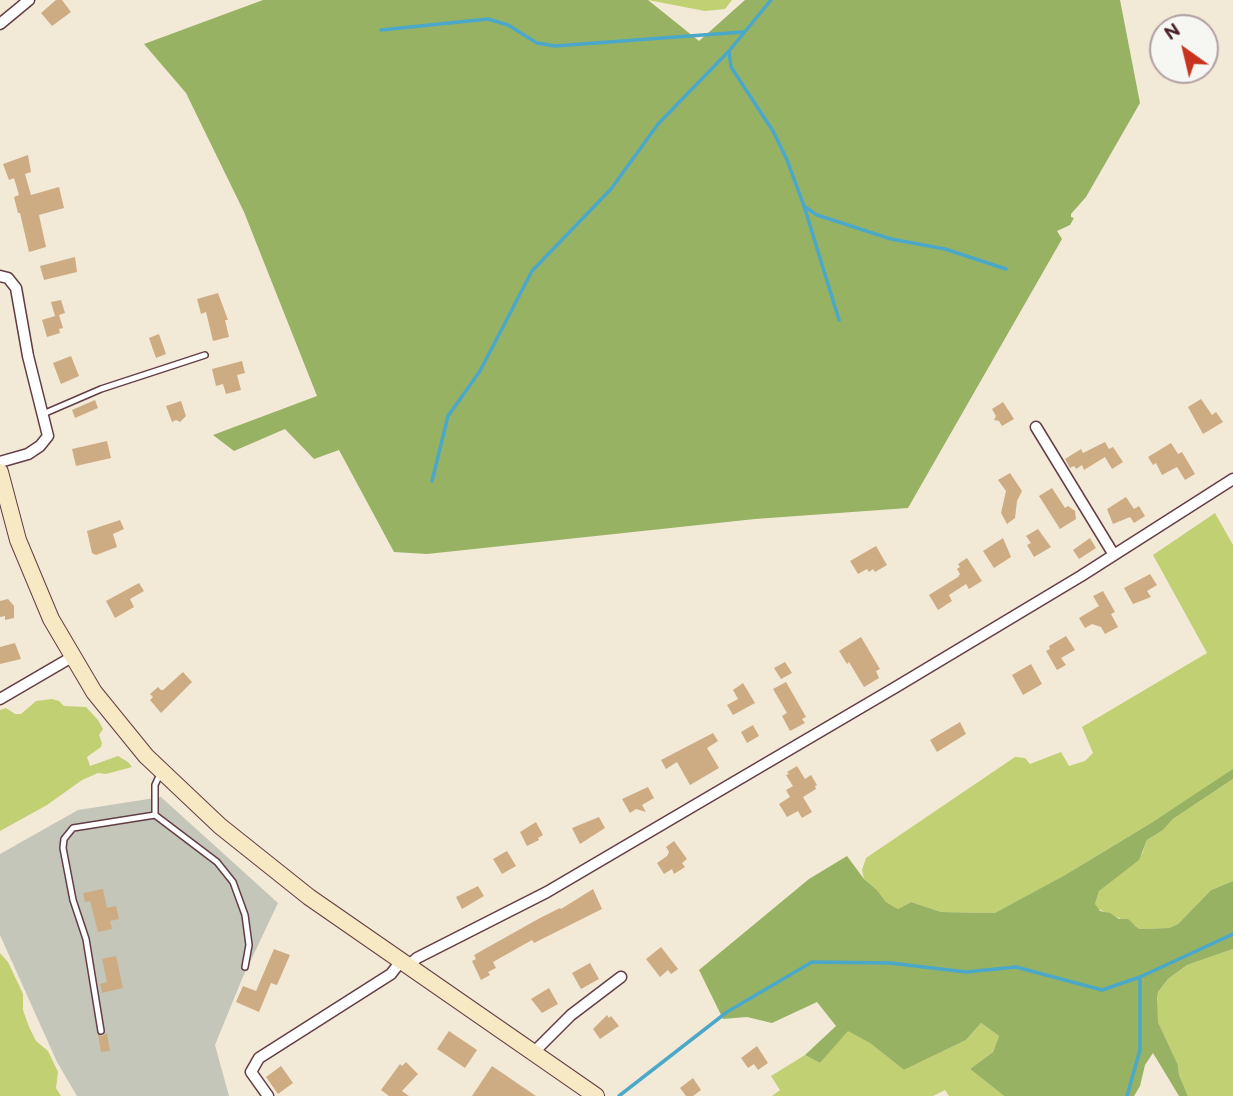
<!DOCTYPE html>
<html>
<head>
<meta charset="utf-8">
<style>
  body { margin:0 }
  #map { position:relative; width:1233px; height:1096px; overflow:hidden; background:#f3e9d7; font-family:"Balsamiq Sans",sans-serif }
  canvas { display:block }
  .north { position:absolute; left:1149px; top:14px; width:70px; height:70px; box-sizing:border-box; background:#f6f6f2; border:2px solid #b1a0a2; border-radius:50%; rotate:326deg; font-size:19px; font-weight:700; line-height:28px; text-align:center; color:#4a1f2b }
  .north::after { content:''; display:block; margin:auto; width:24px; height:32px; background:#c8321e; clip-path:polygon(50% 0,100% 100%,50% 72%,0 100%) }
</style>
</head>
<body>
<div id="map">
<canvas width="1233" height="1096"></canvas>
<div class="north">N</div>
</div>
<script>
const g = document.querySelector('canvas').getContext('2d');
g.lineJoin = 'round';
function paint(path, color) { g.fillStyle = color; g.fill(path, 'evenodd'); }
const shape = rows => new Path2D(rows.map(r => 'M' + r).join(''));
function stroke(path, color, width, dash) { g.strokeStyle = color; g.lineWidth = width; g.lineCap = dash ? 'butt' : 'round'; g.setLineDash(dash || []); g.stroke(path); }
paint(shape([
  [161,797,278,903,242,979,215,1045,229,1096,77,1096,57,1062,0,935,0,854,78,810]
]), '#c3c6b9');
paint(shape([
  [648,0,732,0,725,9,705,11],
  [1215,513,1233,545,1233,770,1151,823,1065,875,996,913,941,912,911,902,898,909,886,902,877,890,864,879,862,870,866,858,1015,757,1025,758,1030,764,1061,752,1069,766,1085,761,1093,753,1082,727,1207,653,1153,555],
  [52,699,59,701,64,706,86,707,98,720,103,729,99,735,102,743,101,747,87,757,90,766,118,756,128,762,132,767,106,774,98,773,82,780,47,805,0,831,0,710,6,708,15,714,21,714,36,701],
  [1233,779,1233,881,1211,890,1178,924,1169,928,1139,929,1135,925,1096,908,1095,904,1099,891,1142,854,1147,840,1163,830,1173,819],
  [1233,949,1233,1096,1188,1096,1179,1075,1178,1065,1158,1022,1156,1013,1158,992,1168,979,1187,965],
  [0,953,8,962,23,994,23,1010,29,1027,36,1041,48,1051,58,1072,56,1088,61,1096,0,1096],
  [981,1023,999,1036,993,1052,970,1069,1004,1096,949,1096,945,1090,933,1096,772,1096,780,1090,771,1076,805,1055,820,1063,848,1030,869,1042,904,1070,966,1040]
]), '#c0d072');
paint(shape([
  [263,0,648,0,699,41,745,0,1120,0,1140,103,1086,197,1071,214,1071,217,1074,218,1070,225,1057,231,1062,239,908,508,755,519,427,554,394,552,339,450,314,459,285,429,234,451,213,435,317,396,244,212,186,93,144,44],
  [1233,769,1233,779,1173,819,1163,830,1147,840,1139,860,1099,891,1095,904,1100,911,1110,913,1119,919,1128,919,1139,929,1169,928,1178,924,1211,890,1233,881,1233,949,1187,965,1168,979,1158,992,1157,1000,1158,1022,1178,1065,1179,1075,1188,1096,1179,1096,1153,1053,1145,1065,1140,1086,1134,1096,1004,1096,970,1069,993,1052,999,1036,981,1023,966,1040,904,1070,870,1043,848,1031,820,1063,805,1055,836,1026,817,1002,772,1023,747,1017,723,1019,699,970,809,879,847,856,864,879,877,890,886,902,898,909,911,902,941,912,995,913,1065,875,1151,823]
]), '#98b264');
stroke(shape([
  [381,30,488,19,508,25,537,43,555,46,743,32],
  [729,52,731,67,773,131,787,160,804,206,839,320],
  [805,207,817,215,891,239,945,249,1006,269],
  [432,481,448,416,480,371,532,271,611,189,658,124,729,51,771,0],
  [619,1096,727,1012,812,962,890,963,966,972,1016,967,1102,990,1140,977],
  [1127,1096,1140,1050,1140,977,1233,934]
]), '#4ba8c9', 3.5);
paint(shape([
  [56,0,62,0,71,12,52,26,41,13],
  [28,155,31,172,25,174,31,195,59,187,64,208,39,215,46,247,29,252,20,213,18,213,14,197,19,195,14,178,9,180,3,164],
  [75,257,77,272,44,280,40,266],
  [218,293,228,320,225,320,229,337,213,341,206,312,201,314,197,299],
  [61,300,65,313,59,315,63,328,59,329,60,333,47,337,42,320,55,316,51,302],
  [159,334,166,354,156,358,149,338],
  [71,356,79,376,61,384,53,363],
  [242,361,245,373,237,375,241,390,226,394,223,384,216,386,212,369],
  [1201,399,1212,415,1216,412,1223,422,1203,434,1188,407],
  [95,400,98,408,75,418,72,410],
  [181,401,186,416,180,422,176,420,172,422,166,406],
  [1003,402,1014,419,1002,426,999,421,994,420,996,416,992,409],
  [107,441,111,458,76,466,72,449],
  [1105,442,1109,449,1113,447,1123,462,1112,469,1105,457,1084,470,1082,465,1076,469,1074,466,1070,468,1065,459,1081,449,1083,453],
  [1171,443,1178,454,1182,452,1195,474,1185,480,1177,467,1162,475,1156,463,1153,465,1148,457],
  [1010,473,1022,491,1017,501,1015,518,1007,524,1001,513,1006,491,998,480],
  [1052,488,1065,508,1068,506,1075,511,1076,519,1060,529,1039,496],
  [1126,497,1134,509,1139,506,1145,516,1134,523,1130,517,1113,524,1107,509],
  [120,520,124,529,113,534,117,547,96,555,92,553,87,531],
  [1038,529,1051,547,1034,557,1027,545,1031,543,1026,536],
  [1003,538,1011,557,994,568,983,551],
  [1090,538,1096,548,1079,559,1073,550],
  [876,546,887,565,875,572,873,569,869,572,867,569,858,574,850,561],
  [967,558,982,581,969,589,966,584,949,595,952,601,938,610,929,595,958,577,960,574,957,569,960,567,958,564],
  [1150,574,1157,585,1147,591,1151,597,1133,604,1124,588],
  [139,583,144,591,130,599,134,607,115,618,106,601],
  [1103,591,1115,612,1111,614,1118,627,1105,634,1101,627,1092,624,1085,628,1079,618,1099,606,1093,596],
  [8,599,14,606,14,618,5,620,5,616,0,617,0,601],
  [1066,636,1075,650,1061,658,1066,665,1057,670,1046,651,1050,649,1049,646],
  [861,637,880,669,876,671,879,678,864,687,849,662,847,664,839,651],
  [15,643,21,659,0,664,0,647],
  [785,662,792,673,781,679,774,668],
  [1031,664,1042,684,1023,695,1012,675],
  [183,672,192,682,161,713,150,700,153,697,150,694,158,687,161,690,163,690],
  [786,682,806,717,802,719,805,723,790,731,782,716,787,713,773,689],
  [743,683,755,703,733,715,727,705,738,699,733,690],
  [960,722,966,734,937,752,930,740],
  [753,725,759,736,747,743,741,732],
  [713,733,718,741,707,748,719,768,690,785,677,762,666,769,661,760],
  [797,766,805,779,811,775,817,785,815,786,816,789,803,797,812,812,802,818,798,811,787,817,779,804,790,797,786,790,793,786,786,775,789,774,787,772],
  [648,787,654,798,642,805,646,812,636,809,630,813,622,799],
  [599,817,605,828,580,844,572,828],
  [536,822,543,835,538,838,539,840,527,846,520,832],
  [674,841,687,859,682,863,685,867,674,874,672,869,664,874,657,863,667,856,669,852,666,847],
  [507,851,516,866,502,874,493,859],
  [478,886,484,896,462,909,456,897],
  [103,889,107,908,116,906,119,919,110,921,112,929,98,932,90,901,85,902,83,893],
  [593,889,602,909,534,943,532,940,493,962,496,968,488,972,490,975,481,980,472,961,476,959,474,955,540,918,560,908,561,909],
  [661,947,678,969,671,974,668,970,660,977,646,959],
  [274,949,290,955,277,985,271,983,259,1012,236,1002,243,986,256,991],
  [116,956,123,988,102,993,100,984,107,982,102,959],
  [590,963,599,979,581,989,572,973],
  [549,988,558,1004,542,1013,531,999],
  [607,1015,609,1018,611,1016,619,1026,600,1039,593,1029],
  [449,1031,477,1050,465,1068,437,1049],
  [107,1033,110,1051,101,1052,98,1035,102,1036],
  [757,1046,768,1063,758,1070,754,1064,748,1068,741,1058],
  [406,1062,418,1074,402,1091,409,1096,389,1096,381,1090,400,1064,402,1066],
  [281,1066,293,1083,278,1094,266,1077],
  [492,1066,536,1096,472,1096],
  [693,1078,701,1090,693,1096,686,1096,680,1088]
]), '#ceac83');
const lane = shape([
  [43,414,101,389,205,355],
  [155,815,155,785,160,774],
  [101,1031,86,939,73,900,63,848,64,839,73,828,155,815,217,862,233,882,245,915,249,945,245,967]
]);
const street = shape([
  [0,24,29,0],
  [0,276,8,278,16,288,28,356,48,436,40,446,28,454,0,462],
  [1036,427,1114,555],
  [0,699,72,657],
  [408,966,417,958,547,892,896,687,1081,576,1233,479],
  [533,1053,571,1015,621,977],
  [268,1096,251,1072,259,1058,391,974,401,961]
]);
const secondary = shape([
  [0,472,18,540,51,619,94,692,146,756,220,826,309,897,596,1096]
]);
stroke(lane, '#633d45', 8);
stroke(street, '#633d45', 13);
stroke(secondary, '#633d45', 18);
stroke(lane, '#fff', 5);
stroke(street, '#fff', 10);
stroke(secondary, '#f6e9c3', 16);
</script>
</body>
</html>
